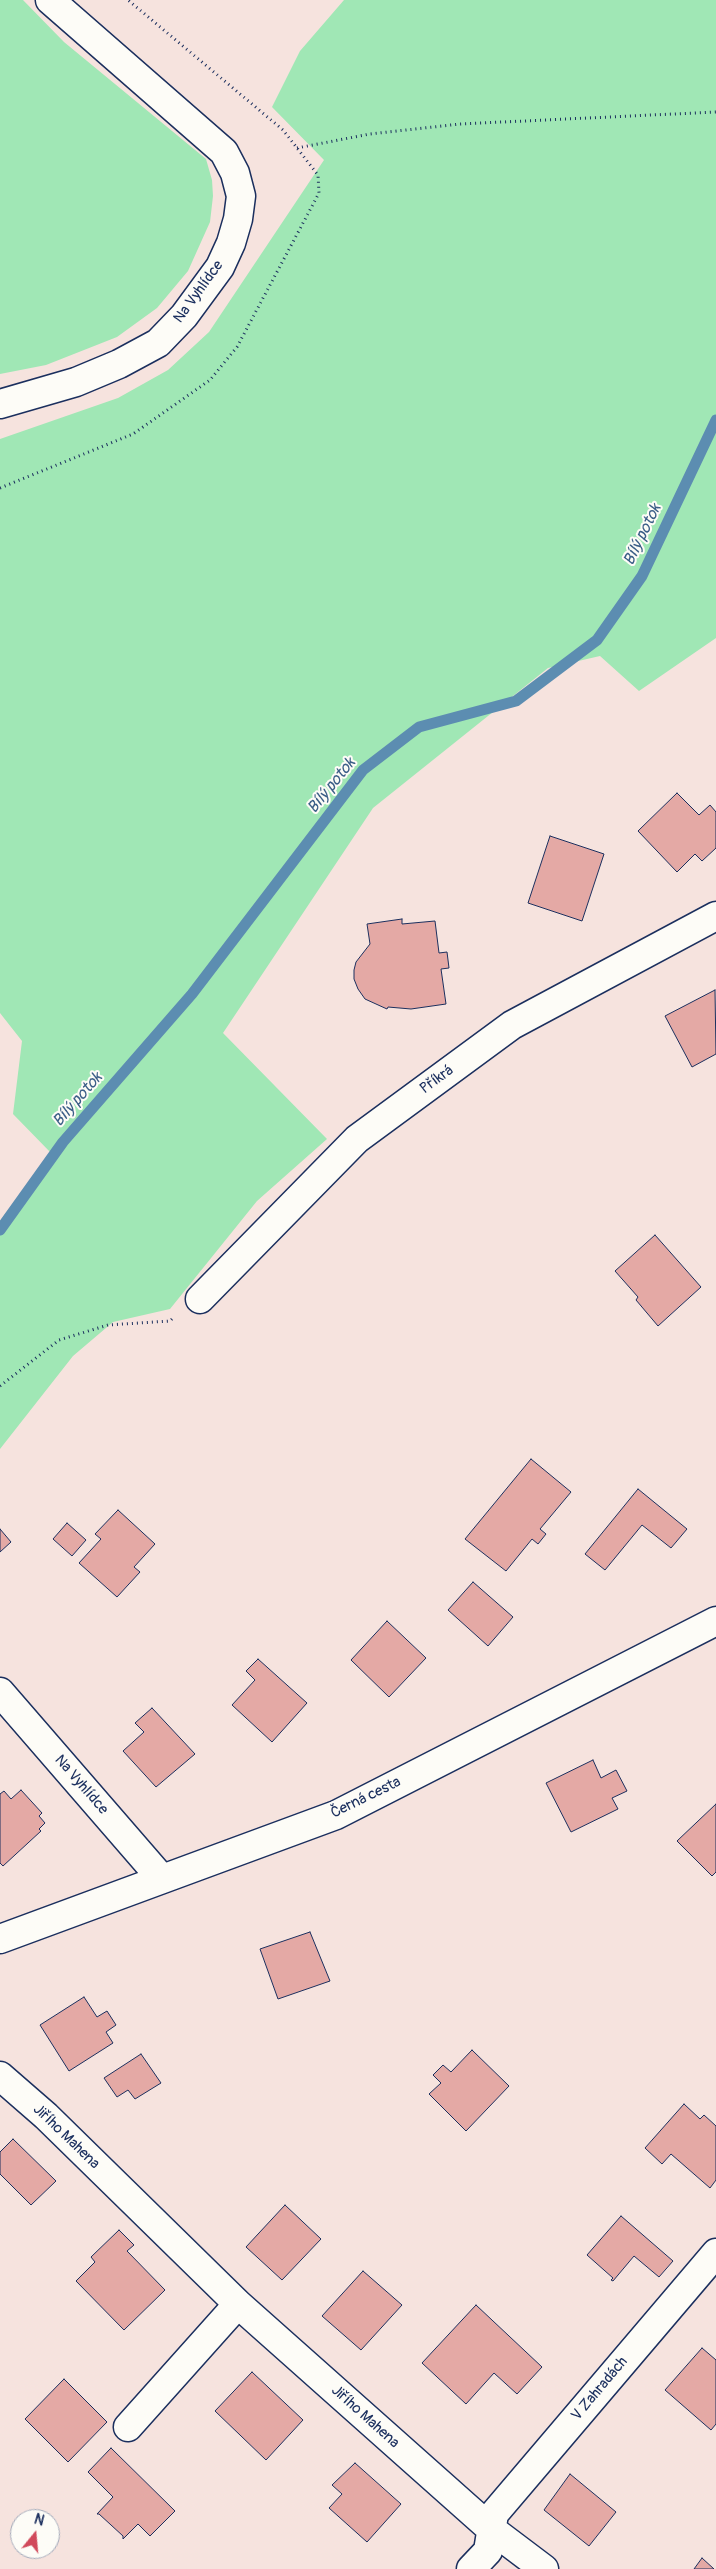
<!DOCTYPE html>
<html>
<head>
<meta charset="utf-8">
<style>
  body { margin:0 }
  #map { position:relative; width:716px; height:2569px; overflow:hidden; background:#f6e3de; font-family:Pangolin,sans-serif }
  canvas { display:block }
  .north { position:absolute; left:10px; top:2509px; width:50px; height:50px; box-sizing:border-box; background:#fdfcf7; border:1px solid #a3aaba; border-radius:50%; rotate:17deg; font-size:14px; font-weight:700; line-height:20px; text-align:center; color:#1b2f5e }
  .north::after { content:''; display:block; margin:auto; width:18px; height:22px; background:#d1495b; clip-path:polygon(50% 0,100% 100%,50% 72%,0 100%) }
</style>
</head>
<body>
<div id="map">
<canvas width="716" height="2569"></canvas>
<div class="north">N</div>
</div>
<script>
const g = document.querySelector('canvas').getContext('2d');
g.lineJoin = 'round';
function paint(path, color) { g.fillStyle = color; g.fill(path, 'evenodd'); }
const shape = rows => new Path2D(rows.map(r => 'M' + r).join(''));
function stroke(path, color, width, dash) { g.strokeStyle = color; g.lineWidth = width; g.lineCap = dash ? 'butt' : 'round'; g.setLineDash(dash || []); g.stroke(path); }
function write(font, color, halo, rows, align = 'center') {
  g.font = font + ' Pangolin,sans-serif'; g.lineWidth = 4; g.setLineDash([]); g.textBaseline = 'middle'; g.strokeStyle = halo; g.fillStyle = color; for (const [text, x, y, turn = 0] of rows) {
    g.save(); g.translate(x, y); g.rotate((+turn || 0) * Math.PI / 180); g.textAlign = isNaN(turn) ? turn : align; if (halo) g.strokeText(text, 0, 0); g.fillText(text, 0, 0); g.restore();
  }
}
paint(shape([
  [0,0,23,0,64,42,206,159,212,180,213,196,210,222,188,271,157,308,117,337,46,365,0,374],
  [344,0,716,0,716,638,639,691,600,656,548,668,373,808,223,1033,327,1139,257,1201,170,1309,113,1322,73,1356,0,1449,0,1221,51,1153,13,1114,22,1041,0,1013,0,439,118,398,168,370,209,332,324,160,272,107,300,51]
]), '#a0e7b5');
stroke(shape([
  [0,1230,63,1142,192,994,363,770,419,727,516,701,597,640,642,576,716,420]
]), '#5c8db1', 11);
const building = shape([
  [677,793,699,815,710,805,716,812,716,848,702,861,695,854,677,872,638,831,677,793],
  [550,836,604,854,582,921,528,903,550,836],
  [402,919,402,924,435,921,439,953,447,952,449,968,441,969,446,1004,411,1009,388,1007,387,1009,365,999,358,989,354,979,354,970,356,962,370,944,367,924,402,919],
  [715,990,716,1054,692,1067,665,1016,715,990],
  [655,1235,701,1287,658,1326,636,1300,638,1297,615,1271,655,1235],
  [531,1459,571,1492,540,1529,546,1534,538,1544,532,1539,506,1571,465,1539,531,1459],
  [638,1489,687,1529,671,1548,642,1525,605,1570,585,1554,638,1489],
  [118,1510,155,1544,134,1567,140,1572,117,1597,79,1563,101,1539,95,1534,118,1510],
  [67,1523,86,1540,72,1556,53,1539,67,1523],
  [0,1529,11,1542,0,1552,0,1529],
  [473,1582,513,1617,488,1646,448,1610,473,1582],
  [387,1621,426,1658,389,1697,351,1660,387,1621],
  [258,1659,307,1703,272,1742,232,1705,255,1680,246,1671,258,1659],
  [152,1708,195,1754,156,1787,123,1751,144,1732,135,1723,152,1708],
  [593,1760,601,1778,616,1770,627,1791,612,1798,618,1809,571,1832,546,1783,593,1760],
  [21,1790,42,1813,39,1816,45,1823,39,1829,41,1831,3,1866,0,1863,0,1794,4,1791,11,1799,21,1790],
  [716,1804,716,1872,712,1876,677,1841,716,1804],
  [310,1932,330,1981,278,1999,260,1949,310,1932],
  [84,1997,97,2017,107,2011,116,2025,106,2032,113,2043,69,2071,40,2025,84,1997],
  [472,2050,509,2086,466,2131,429,2094,441,2083,433,2075,443,2065,451,2072,472,2050],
  [141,2054,161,2083,135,2099,128,2090,117,2097,104,2078,141,2054],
  [684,2104,700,2119,704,2115,716,2126,716,2180,710,2188,671,2154,662,2164,645,2148,684,2104],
  [13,2139,56,2181,31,2205,0,2174,0,2152,13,2139],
  [285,2205,321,2239,282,2280,246,2247,285,2205],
  [621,2216,673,2261,659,2277,634,2256,613,2281,611,2280,613,2278,587,2255,621,2216],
  [119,2230,134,2245,127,2251,165,2290,124,2330,76,2281,95,2262,91,2257,119,2230],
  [363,2271,402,2305,361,2350,322,2316,363,2271],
  [476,2305,542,2367,517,2394,494,2373,466,2404,422,2363,476,2305],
  [702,2348,716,2360,716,2424,711,2430,665,2390,702,2348],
  [252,2372,303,2420,266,2460,215,2411,252,2372],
  [64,2379,107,2422,68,2462,25,2419,64,2379],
  [111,2448,175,2511,150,2536,138,2524,123,2539,123,2536,99,2514,97,2514,113,2497,88,2472,111,2448],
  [355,2463,401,2504,367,2542,329,2508,342,2494,332,2485,355,2463],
  [570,2474,616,2512,589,2546,544,2510,570,2474],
  [702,2558,714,2569,694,2569,702,2558]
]);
paint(building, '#e4a9a5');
stroke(building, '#1b2f5e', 1);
const street = shape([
  [0,404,76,382,119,364,158,343,184,316,220,267,231,243,238,219,241,196,235,173,224,152,50,0],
  [200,1299,357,1139,512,1025,716,916],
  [0,1692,162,1879],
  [0,1939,336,1815,716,1621],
  [0,2076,46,2116,238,2304,491,2529,544,2569],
  [128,2427,238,2304],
  [471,2569,488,2551,494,2514,716,2253]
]);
stroke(street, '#1b2f5e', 31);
stroke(shape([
  [297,148,370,134,460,124,716,112],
  [0,488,133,434,210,380,237,347,319,193,318,175,283,130,128,0],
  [0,1386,59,1340,108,1325,170,1321,173,1318]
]), '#1b2f5e', 3, [1, 4]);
stroke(street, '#fdfcf7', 28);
write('15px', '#1b2f5e', '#fdfcf7', [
  ["Na Vyhlídce",199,292,-54],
  ["Příkrá",437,1080,-36],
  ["Na Vyhlídce",81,1785,49],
  ["Černá cesta",366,1798,-26],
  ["Jiřího Mahena",66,2137,44],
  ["V Zahradách",600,2389,-50],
  ["Jiřího Mahena",365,2417,42]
]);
write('italic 16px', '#3b5e87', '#fdfcf7', [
  ["Bílý potok",643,535,-64],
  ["Bílý potok",332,786,-51],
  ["Bílý potok",78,1100,-49]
]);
</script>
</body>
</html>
